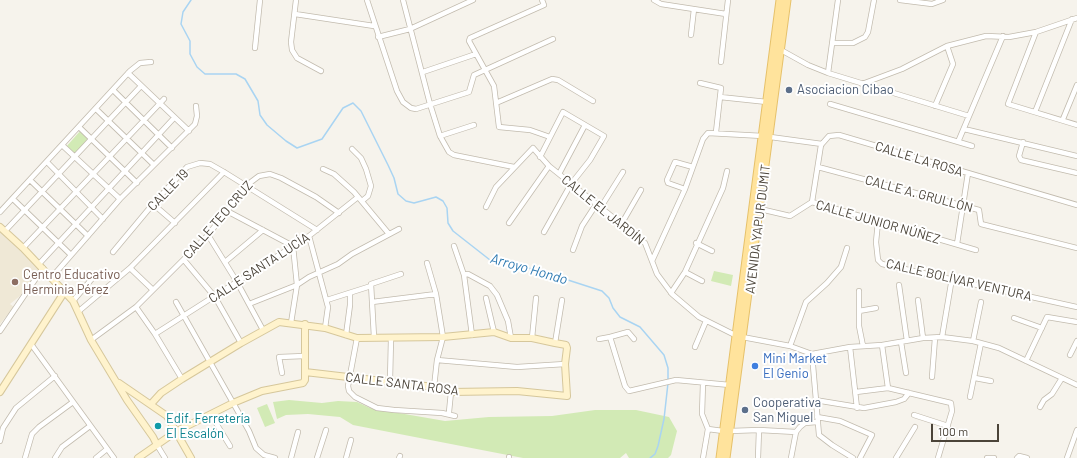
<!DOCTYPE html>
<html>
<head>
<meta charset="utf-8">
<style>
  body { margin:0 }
  #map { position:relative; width:1077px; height:458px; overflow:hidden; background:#f6f3ec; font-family:Barlow,sans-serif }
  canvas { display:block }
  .scale { position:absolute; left:931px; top:424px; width:68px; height:18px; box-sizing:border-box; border:2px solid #4b4439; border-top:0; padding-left:5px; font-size:12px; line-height:14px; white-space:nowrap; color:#4b4439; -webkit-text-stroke:3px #fff; paint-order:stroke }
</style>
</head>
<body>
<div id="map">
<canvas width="1077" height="458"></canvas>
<div class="scale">100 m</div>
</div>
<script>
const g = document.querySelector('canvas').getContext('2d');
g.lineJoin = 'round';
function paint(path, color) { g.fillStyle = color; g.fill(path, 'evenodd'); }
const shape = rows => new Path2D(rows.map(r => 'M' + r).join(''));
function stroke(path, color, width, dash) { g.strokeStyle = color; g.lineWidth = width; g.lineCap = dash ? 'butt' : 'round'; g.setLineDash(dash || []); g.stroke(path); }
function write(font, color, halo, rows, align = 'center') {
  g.font = font + ' Barlow,sans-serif'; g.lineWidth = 4; g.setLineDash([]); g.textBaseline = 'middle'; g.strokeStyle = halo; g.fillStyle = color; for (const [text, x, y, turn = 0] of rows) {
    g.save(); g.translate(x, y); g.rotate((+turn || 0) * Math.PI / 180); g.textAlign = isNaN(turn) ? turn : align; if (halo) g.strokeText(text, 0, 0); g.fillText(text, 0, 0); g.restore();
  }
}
paint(shape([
  [0,230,40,268,20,296,10,304,14,307,0,324]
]), '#efe8d6');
paint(shape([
  [81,130,91,139,75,155,66,147],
  [714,271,733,275,731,286,711,281],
  [289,400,322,403,338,401,357,402,370,408,445,421,489,417,552,416,595,410,636,410,669,417,677,431,671,455,668,458,629,458,626,453,620,458,523,458,353,425,340,417,308,414,286,415,277,419,273,402],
  [267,404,275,423,265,427,257,408]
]), '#d2eab5');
stroke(shape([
  [191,0,183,12,181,24,190,41,190,54,197,67,205,74,236,74,245,79,258,101,260,115,267,125,286,141,297,148,322,139,343,108,353,103,361,111,388,165,394,178,398,194,406,201,414,203,436,197,443,201,447,208,448,223,453,231,490,260,537,270,602,291,609,298,613,308,620,317,640,327,664,355,668,368,668,383,664,419,658,446,655,454,650,458]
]), '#a9d4f2', 1.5);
const street = shape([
  [296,0,291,42,292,50,297,58,321,71],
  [367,0,397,91,403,102,411,108,416,109,469,92,474,75,553,39],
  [403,0,430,104,440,136,449,152,454,155,514,167],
  [542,0,544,5,470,38,469,41,494,86,499,127,530,130,550,137],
  [654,0,661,4,726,14],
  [900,0,932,4,943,0],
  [295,14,374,26],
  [1036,32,1008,104,1077,125],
  [691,35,694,9],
  [378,37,410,29,473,0],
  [833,43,853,43,865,37,868,32,874,0],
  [255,48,260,0],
  [781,50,808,65,828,73,969,116],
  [721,62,728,0],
  [423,72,476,54],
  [128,73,189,131],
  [828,73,838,0],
  [700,83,721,88,716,132],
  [862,84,902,69,947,46,986,36,1009,37,1036,32,1077,18],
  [113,90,172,148],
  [720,97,767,102],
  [496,103,552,79,558,80,593,101],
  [830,104,972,146],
  [935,106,953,64,947,46],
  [96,109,154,165],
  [1035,112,1072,19],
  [1063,119,1077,85],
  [79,127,137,183],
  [964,129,1077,156],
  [440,136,474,125],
  [958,142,1003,36],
  [1023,142,1019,156,1021,160,1077,173],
  [62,145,120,199],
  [352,149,361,158,366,169,371,186,368,196,362,201],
  [540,157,563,112,604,136,590,160,571,184,544,232],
  [47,162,103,219],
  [818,167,979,210,981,224,1077,248],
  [323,169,334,174,354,192,389,234],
  [559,174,585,125],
  [30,180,88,236],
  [685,189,668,183,667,180,675,162,693,167],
  [13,199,71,255],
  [812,202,821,145,829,136,839,135,1077,205],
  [153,204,175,223],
  [486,207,496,187,533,148,549,166,645,243,657,274,672,294,699,317,737,336,790,346,812,354,850,347,882,345,923,338,942,337,973,341,999,348,1077,385],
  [601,207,623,172],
  [760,209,790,216,812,202,976,250],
  [227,211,293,246,297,285,291,323],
  [0,212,130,71,140,63,151,62],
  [878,222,876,242,878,260,882,264,1077,307],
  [509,223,549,166],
  [622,223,641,190],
  [5,231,141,86],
  [208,235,237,282,263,330],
  [309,236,328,307,325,328],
  [696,243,712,251],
  [957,244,968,173],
  [454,246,464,275,472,335],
  [23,248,164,99],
  [573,250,582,226,597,203],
  [113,252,153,204,187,167,200,163,210,164,224,172,317,230],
  [184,260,215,297,241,343],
  [652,261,685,189,703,139,708,133,763,136,822,144],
  [225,262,263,230],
  [427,263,436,294,443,337,437,360,434,387],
  [39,264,174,118],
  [130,268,153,290],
  [685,272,702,281],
  [464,275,468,274,490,286,497,295,508,321,511,338],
  [52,277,120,199,195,124,197,116,196,106],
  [899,285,907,341],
  [859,291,859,326,863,346],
  [671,293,685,272,723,188,727,171],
  [486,298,494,332],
  [327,300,371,286],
  [918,300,923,338],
  [73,301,96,274],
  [176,302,249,431,256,448,264,455,275,458],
  [372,302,436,294],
  [249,304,297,285,309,277,338,264,352,254,399,229],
  [136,307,155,334,182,379],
  [79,311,130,268,224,172],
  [859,311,876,308],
  [1014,318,1042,328],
  [0,331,43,268],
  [155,334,309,236,358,197],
  [346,335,350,305,350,293],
  [374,337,371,284,401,274],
  [610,337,628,332,634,339],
  [942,337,952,278],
  [357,338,348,386,349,391,355,397,377,408,394,410,442,413,455,416],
  [532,338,536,298],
  [599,339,610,337,625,386,629,391,676,380,730,385],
  [91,340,136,307,208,235,247,185,259,176,270,174,281,178,316,197,339,213],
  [973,341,981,302],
  [901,342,906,373],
  [555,343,562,300],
  [31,344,114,458],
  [882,345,888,388],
  [790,346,806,302,827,283,841,267,847,248],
  [695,347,706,321],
  [850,347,857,408],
  [812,354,819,435,832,445,853,458],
  [1070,355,1077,341],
  [437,360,517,367,565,364],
  [1026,361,1047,317,1077,322],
  [282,373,279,357,305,356],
  [932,377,935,338],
  [975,378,991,381],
  [390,381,391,338],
  [703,383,702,414,708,429],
  [856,392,888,388,951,403,952,411,938,458],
  [970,397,981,343],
  [815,400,864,408,896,402,904,399,909,393],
  [1040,407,1044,400,1052,394,1062,378],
  [449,412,451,392],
  [211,415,230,446],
  [914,415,948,426],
  [817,417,840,421,872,435,860,458],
  [730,431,759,430,796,432],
  [0,441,3,428,16,408,55,376],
  [157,445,165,458],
  [25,458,32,434,39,427,73,402],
  [55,458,62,447,90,426],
  [96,458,107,449],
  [291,458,298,432],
  [317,458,326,430],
  [346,458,351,440],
  [399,458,400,456],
  [509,458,509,457],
  [703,458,708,429,723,431],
  [758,458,759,430],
  [791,458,796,432,800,427,805,423,817,422],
  [896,458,915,427],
  [987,458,994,458],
  [1017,458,1019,456,1027,458],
  [1067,458,1077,430]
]);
const secondary = shape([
  [0,227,23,248,73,301,91,340,127,400,153,437,157,445],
  [119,383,167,416,191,458],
  [0,392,65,291],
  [151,404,161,393,182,379,241,343,279,322,325,328,357,338,443,337,494,332,511,338,532,338,555,343,566,345,567,348,565,364,567,396,517,391,451,392,434,387,305,372],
  [138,458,177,431,233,403,262,391,303,383,305,380,305,324]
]);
const primary = shape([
  [720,458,780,0],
  [726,458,787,0]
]);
stroke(street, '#c2bbae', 6);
stroke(secondary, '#d6c79b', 8);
stroke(primary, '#e6c16a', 9);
stroke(street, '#fff', 4.5);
stroke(secondary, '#fff3cd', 6);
stroke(primary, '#ffe39c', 7);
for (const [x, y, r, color] of [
  [789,90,4,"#5c6f8a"],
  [15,282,4,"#8d6e63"],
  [755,366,4,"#3f7fe0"],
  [745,410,4,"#5c6f8a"],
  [158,426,4,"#0f9aa8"]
]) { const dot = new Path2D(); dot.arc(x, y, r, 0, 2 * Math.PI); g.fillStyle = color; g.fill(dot); stroke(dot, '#fff', 1.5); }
write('13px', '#4e5e75', '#fff', [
  ["Asociacion Cibao",797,90],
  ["Cooperativa",753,403],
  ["San Miguel",753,418]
], 'left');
write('13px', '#4b4439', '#fff', [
  ["CALLE LA ROSA",919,159,17],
  ["CALLE 19",168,190,-46],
  ["CALLE A. GRULLÓN",919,194,15],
  ["CALLE EL JARDÍN",603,210,39],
  ["CALLE TEO CRUZ",218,220,-49],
  ["CALLE JUNIOR NÚÑEZ",878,222,16],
  ["AVENIDA YAPUR DUMIT",758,229,-83],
  ["CALLE SANTA LUCÍA",259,268,-33],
  ["CALLE BOLÍVAR VENTURA",959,280,13],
  ["CALLE SANTA ROSA",402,384,7]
]);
write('13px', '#785e54', '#fff', [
  ["Centro Educativo",23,275],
  ["Herminia Pérez",23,290]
], 'left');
write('13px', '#366cbe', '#fff', [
  ["Mini Market",763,359],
  ["El Genio",763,374]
], 'left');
write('13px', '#0d838f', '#fff', [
  ["Edif. Ferretería",166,419],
  ["El Escalón",166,434]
], 'left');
write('italic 14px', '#2e7ab2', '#fff', [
  ["Arroyo Hondo",529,269,16]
]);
</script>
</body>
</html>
